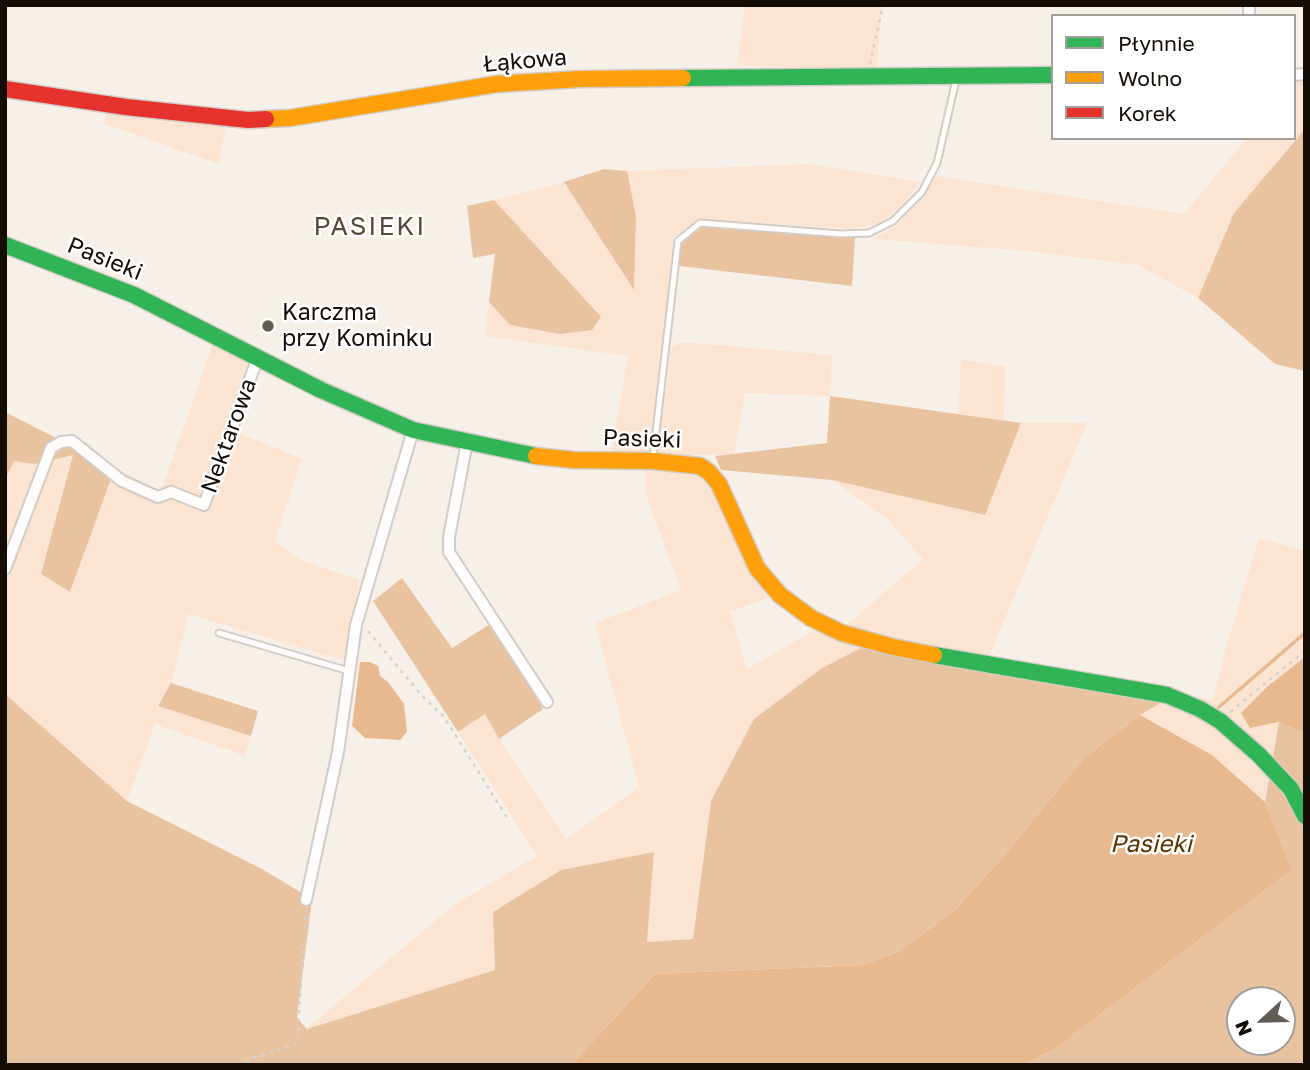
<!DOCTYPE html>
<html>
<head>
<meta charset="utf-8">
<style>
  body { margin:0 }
  #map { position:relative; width:1310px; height:1070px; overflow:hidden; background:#f7f0e9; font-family:"Golos Text",sans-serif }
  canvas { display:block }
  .frame { position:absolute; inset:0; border:7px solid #140d06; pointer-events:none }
  .legend { position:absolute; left:1051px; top:14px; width:245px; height:126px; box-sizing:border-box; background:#fff; border:2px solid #a19e9b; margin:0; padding:9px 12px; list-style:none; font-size:21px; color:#140d06 }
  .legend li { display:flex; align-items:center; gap:14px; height:35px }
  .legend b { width:35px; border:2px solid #a19e9b }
  .north { position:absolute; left:1226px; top:986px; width:70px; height:70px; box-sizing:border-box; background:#fff; border:2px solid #a19e9b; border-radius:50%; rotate:248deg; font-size:19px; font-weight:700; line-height:28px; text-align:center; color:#140d06 }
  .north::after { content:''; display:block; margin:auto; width:24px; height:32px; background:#635c55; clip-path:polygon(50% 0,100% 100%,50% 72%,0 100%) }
</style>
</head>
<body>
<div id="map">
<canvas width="1310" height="1070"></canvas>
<div class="frame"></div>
<ul class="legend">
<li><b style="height:9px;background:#30b455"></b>Płynnie</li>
<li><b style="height:9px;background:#ff9f0a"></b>Wolno</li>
<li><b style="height:9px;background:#e5322d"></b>Korek</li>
</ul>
<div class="north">N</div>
</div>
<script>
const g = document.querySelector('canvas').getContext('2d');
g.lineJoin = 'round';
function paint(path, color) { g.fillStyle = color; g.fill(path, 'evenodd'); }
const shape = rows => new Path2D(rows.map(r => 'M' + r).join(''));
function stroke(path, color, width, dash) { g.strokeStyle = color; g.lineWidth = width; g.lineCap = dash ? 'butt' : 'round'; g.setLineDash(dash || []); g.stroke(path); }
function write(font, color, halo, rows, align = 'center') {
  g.font = font + ' "Golos Text",sans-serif'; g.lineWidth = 5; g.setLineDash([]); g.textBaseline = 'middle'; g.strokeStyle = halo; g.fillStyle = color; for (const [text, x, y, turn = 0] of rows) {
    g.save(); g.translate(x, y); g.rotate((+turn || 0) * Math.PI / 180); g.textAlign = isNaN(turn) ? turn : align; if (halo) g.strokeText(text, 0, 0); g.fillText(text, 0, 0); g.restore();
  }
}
paint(shape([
  [745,5,882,5,877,70,737,65],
  [1305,80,1305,129,1234,213,1198,298,1138,265,1027,251,874,239,897,225,924,197,936,176,1184,214,1247,138,1294,138,1294,81],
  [107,112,226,124,219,164,104,124],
  [808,164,921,182,901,206,881,223,852,229,699,219,674,237,649,455,611,456,628,356,485,336,489,302,510,325,532,242,494,200,564,182,634,289,636,216,627,171],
  [214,341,251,358,227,428,302,459,275,541,299,559,359,580,346,661,188,614,171,683,158,706,251,736,245,756,155,724,127,801,5,694,5,480,14,460,35,464,73,454,41,574,70,592,115,468,161,491],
  [683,342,832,355,830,396,745,393,734,454,661,456,658,448,672,347],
  [961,360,1005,366,1004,421,958,414],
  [1021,423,1087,423,988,659,842,629,923,559,886,518,832,480,984,515],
  [645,466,700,470,713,484,774,596,730,612,747,669,815,630,834,635,861,648,822,668,754,719,711,801,693,939,647,942,654,852,561,870,493,912,495,970,306,1029,454,905,537,856,458,732,485,714,499,739,566,839,639,787,595,623,681,590,645,492],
  [1259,538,1305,551,1305,657,1268,686,1250,728,1279,722,1272,760,1214,708,1184,695,1213,700,1226,647],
  [1164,701,1212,722,1270,772,1265,802,1212,755,1140,715]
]), '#fbe5d2');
paint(shape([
  [1305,129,1305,371,1275,364,1198,298,1234,213],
  [604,169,627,171,636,216,634,290,564,182],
  [494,200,601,317,592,330,560,334,510,325,489,302,495,254,473,258,467,206],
  [702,227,855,237,852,286,679,266,682,243],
  [830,396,1021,423,985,515,832,480,721,470,715,456,827,443],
  [5,412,115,468,70,592,41,574,73,455,35,464,14,461,5,480],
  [402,578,452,648,490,624,543,709,499,739,485,714,458,732,373,601],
  [861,648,879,649,1164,701,1140,715,1084,758,1003,857,953,912,898,952,862,965,655,974,571,1065,5,1065,5,694,127,801,262,869,312,899,297,1018,307,1029,495,970,493,912,561,870,654,852,647,942,693,939,711,801,754,719,822,668],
  [171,683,258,711,251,736,158,706],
  [1279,722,1305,734,1305,1065,1022,1065,1054,1049,1292,870,1265,802],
  [1240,1000,1282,1000,1282,1042,1240,1042]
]), '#e9c3a0');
paint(shape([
  [1305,657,1305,734,1279,722,1250,728,1241,713,1268,686],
  [360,662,370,662,378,666,380,676,388,682,404,704,407,732,400,740,365,738,352,726],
  [1140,715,1212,755,1265,802,1292,870,1054,1049,1022,1065,571,1065,655,974,862,965,898,952,953,912,1003,857,1084,758]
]), '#e8b98f');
stroke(shape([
  [1219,707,1305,633]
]), '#e8b98f', 3.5);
const lane = shape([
  [653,458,678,241,700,223,841,234,869,233,893,221,922,192,937,163,956,80],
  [219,633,349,671]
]);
const street = shape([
  [1249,16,1249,5],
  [1294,75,1305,74],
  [467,442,449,537,449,552,547,702],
  [5,569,51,448,61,442,72,441,122,481,158,497,171,492,204,505,258,357],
  [306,900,338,752,356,625,413,430]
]);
const fast = shape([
  [683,78,1053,75],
  [5,245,134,295,321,390,413,430,536,456],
  [934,655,1167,695,1200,709,1220,721,1259,755,1291,789,1305,816]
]);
const slow = shape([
  [266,119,290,118,497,84,581,79,683,78],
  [536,456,574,460,653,461,700,466,709,472,719,484,757,568,780,595,811,618,842,633,893,647,934,655]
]);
const jam = shape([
  [5,89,126,107,248,120,266,119]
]);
stroke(lane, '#d3ccc5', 9);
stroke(street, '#d3ccc5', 14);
stroke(fast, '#d3ccc5', 19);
stroke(slow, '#d3ccc5', 19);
stroke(jam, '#d3ccc5', 19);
stroke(shape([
  [870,64,883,5],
  [368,631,424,698,444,717,508,819],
  [1230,712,1305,651],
  [238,1065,258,1056,297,1044,306,910]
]), '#d4d2d0', 2.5, [3.5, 5]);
stroke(lane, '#fefdfc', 5);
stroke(street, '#fefdfc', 10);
stroke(fast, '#30b455', 16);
stroke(slow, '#ff9f0a', 16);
stroke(jam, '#e5322d', 16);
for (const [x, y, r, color] of [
  [268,326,7,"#635c55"]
]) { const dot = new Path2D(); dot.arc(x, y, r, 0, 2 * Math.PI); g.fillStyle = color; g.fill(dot); stroke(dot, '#fff', 2.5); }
write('23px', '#140d06', '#fff', [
  ["Łąkowa",525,61,-5],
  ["Pasieki",105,259,22],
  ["Nektarowa",229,436,-70],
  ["Pasieki",642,439,2]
]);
write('23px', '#140d06', '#fff', [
  ["Karczma",282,313],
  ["przy Kominku",282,339]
], 'left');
write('italic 24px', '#5c3302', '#fff', [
  ["Pasieki",1151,844]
]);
g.letterSpacing = '2px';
write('26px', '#5a4837', '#fff', [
  ["PASIEKI",370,227]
]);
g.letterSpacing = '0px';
</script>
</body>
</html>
